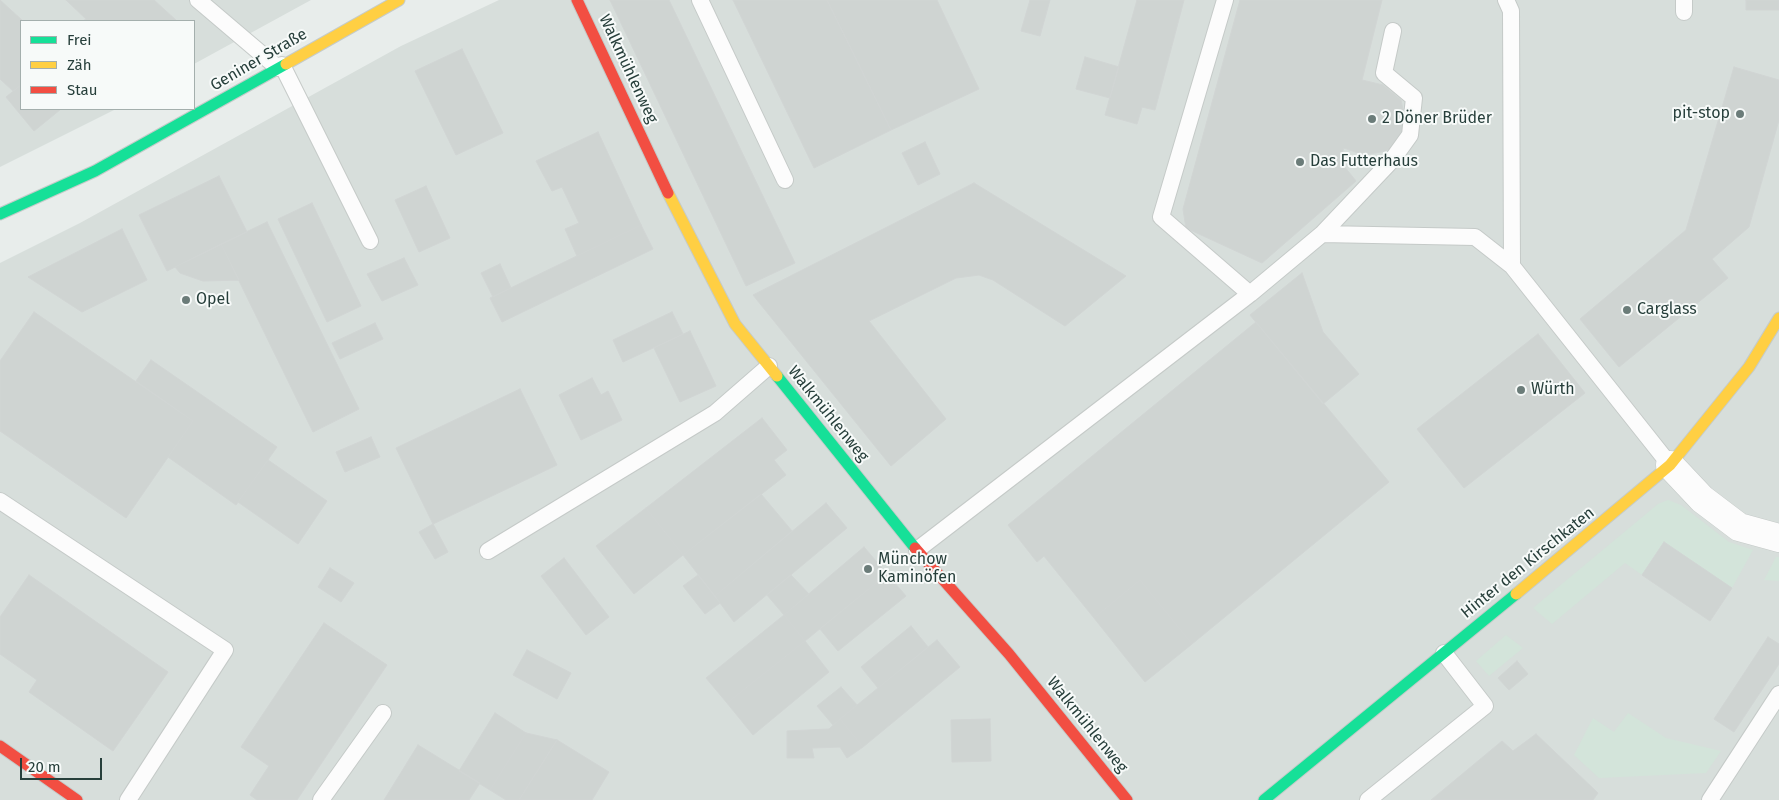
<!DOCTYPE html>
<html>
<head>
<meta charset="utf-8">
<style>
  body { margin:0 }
  #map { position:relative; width:1779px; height:800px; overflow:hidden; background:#e8edeb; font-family:"Fira Sans",sans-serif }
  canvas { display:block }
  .legend { position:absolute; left:20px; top:20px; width:175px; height:90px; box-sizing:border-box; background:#f7faf9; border:1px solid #a4afad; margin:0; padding:6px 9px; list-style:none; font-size:15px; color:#273f3b }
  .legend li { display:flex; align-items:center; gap:10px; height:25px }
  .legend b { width:25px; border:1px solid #a4afad }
  .scale { position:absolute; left:20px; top:758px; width:82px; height:22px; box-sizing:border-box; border:2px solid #273f3b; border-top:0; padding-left:6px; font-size:15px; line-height:18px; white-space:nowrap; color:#273f3b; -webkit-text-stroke:4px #f7faf9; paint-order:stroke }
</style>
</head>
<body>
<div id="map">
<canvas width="1779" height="800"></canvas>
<ul class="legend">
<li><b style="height:6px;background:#16e098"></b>Frei</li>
<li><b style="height:6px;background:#ffcf43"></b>Zäh</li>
<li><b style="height:6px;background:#f24e42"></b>Stau</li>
</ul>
<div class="scale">20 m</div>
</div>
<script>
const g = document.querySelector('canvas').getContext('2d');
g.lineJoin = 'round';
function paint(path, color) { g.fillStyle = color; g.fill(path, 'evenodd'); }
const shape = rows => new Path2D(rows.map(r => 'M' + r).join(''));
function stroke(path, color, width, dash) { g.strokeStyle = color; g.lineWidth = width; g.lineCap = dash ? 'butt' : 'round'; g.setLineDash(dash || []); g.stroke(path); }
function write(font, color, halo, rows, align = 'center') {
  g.font = font + ' "Fira Sans",sans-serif'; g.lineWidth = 4; g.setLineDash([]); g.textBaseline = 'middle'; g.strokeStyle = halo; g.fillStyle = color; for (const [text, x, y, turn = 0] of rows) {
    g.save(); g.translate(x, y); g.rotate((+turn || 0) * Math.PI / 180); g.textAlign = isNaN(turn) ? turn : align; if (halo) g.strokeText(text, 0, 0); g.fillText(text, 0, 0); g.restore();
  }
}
paint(shape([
  [0,0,311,0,194,64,194,21,21,21,21,109,116,109,0,167],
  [499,0,1779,0,1779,800,0,800,0,263,80,223,401,46]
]), '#d7dedb');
paint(shape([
  [1668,500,1681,505,1729,542,1753,550,1732,588,1664,542,1642,575,1625,563,1552,624,1533,608,1658,504],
  [1776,557,1779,557,1779,581,1764,580],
  [1506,635,1523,648,1489,676,1476,661],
  [1628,713,1666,738,1721,751,1706,773,1599,778,1574,755,1593,718,1614,732]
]), '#d3e4da');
const building = shape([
  [0,0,23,21,21,85,13,91,0,79,0,0],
  [66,0,154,0,177,21,83,21,86,19,66,0],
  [610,0,669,0,795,263,746,286,610,0],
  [733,0,827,0,891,130,814,168,733,0],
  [827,0,937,0,979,89,891,130,827,0],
  [1030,0,1050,0,1040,36,1021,31,1030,0],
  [1137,0,1184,0,1155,110,1142,107,1137,124,1105,115,1137,0],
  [1240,0,1382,0,1362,80,1383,85,1401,100,1404,115,1404,131,1396,143,1386,151,1364,155,1344,148,1339,160,1356,181,1262,263,1186,228,1183,209,1240,0],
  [1746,0,1779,0,1779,10,1746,10,1746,0],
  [462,49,503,133,456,155,415,71,462,49],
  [1085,57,1119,67,1110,98,1076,89,1085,57],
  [1734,67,1779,80,1779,120,1749,227,1712,259,1728,278,1619,367,1580,319,1686,230,1734,67],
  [21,85,21,109,61,109,34,131,6,97,21,85],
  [598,132,641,225,577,256,565,229,579,223,562,187,552,191,536,161,598,132],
  [925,142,940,174,918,185,902,153,925,142],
  [219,176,247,232,167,271,139,215,219,176],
  [974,183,1126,276,1065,326,993,280,979,275,956,278,869,321,946,419,891,466,753,295,974,183],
  [426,186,450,238,419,252,395,200,426,186],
  [312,203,361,306,327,322,278,219,312,203],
  [267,222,359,409,313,432,221,244,267,222],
  [641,225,653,249,502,322,490,298,641,225],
  [122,229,147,280,82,312,28,277,122,229],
  [221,244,239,280,203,281,180,273,175,267,221,244],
  [404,258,418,285,382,301,367,274,404,258],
  [500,264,511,288,493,297,481,273,500,264],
  [1302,273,1323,332,1359,374,1323,404,1250,315,1302,273],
  [34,312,193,421,126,518,0,431,0,361,34,312],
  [672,312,683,334,623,362,613,340,672,312],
  [1256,322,1389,482,1192,644,1140,580,1094,618,1044,556,1037,562,1008,525,1256,322],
  [375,323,383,339,340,359,332,343,375,323],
  [690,331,716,386,680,402,654,348,690,331],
  [1538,334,1585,393,1464,488,1417,429,1538,334],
  [151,360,277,447,236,505,168,457,193,421,136,381,151,360],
  [592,378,601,395,608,391,622,420,581,440,559,395,592,378],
  [520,389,557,465,433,524,396,448,520,389],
  [762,418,787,450,774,460,786,475,683,555,646,508,762,418],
  [371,437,380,457,345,472,336,452,371,437],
  [268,460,327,501,298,544,238,502,268,460],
  [761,494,792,531,715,596,683,555,761,494],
  [826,503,847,528,734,622,715,596,826,503],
  [646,508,683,555,634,594,596,546,646,508],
  [433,524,448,552,435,559,419,532,433,524],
  [1664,542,1732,588,1710,621,1642,575,1664,542],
  [864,547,887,574,805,641,784,615,864,547],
  [564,558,609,617,586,635,541,576,564,558],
  [330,568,354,583,341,602,318,587,330,568],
  [887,574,906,596,838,651,820,629,887,574],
  [29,575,168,672,113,751,29,692,37,680,0,654,0,617,29,575],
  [698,575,720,603,705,614,683,586,698,575],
  [791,575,809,594,784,615,767,595,791,575],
  [1140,580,1192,644,1145,682,1094,618,1140,580],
  [784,615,805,641,727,703,706,678,784,615],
  [324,623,387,665,297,800,257,800,250,795,269,766,241,747,324,623],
  [911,626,928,647,878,688,861,667,911,626],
  [1768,637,1779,644,1779,664,1734,732,1714,719,1768,637],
  [937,640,960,667,863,747,840,719,937,640],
  [805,641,829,672,753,735,727,703,805,641],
  [527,650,571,673,557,699,513,675,527,650],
  [1517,661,1528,674,1509,690,1498,678,1517,661],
  [841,687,857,705,833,725,817,706,841,687],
  [495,713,526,733,490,790,459,771,495,713],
  [840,719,863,747,847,758,840,747,812,748,814,758,787,758,787,731,829,729,840,719],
  [990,719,991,761,952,762,951,720,990,719],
  [526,733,557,740,519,800,506,800,490,790,526,733],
  [1536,734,1598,793,1593,800,1431,800,1502,741,1513,751,1536,734],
  [557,740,609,772,592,800,519,800,557,740],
  [418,745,480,783,469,800,384,800,418,745]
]);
paint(building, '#cfd4d2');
stroke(building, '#d1d5d4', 1);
const lane = shape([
  [198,0,278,68],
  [700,0,785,180],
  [1225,0,1161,217,1250,294],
  [1506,0,1511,11,1512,266],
  [1684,0,1684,12],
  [282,65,370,241],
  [1322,234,1392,160,1410,135,1414,98,1384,73,1393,31],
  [0,501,225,650,128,800],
  [917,550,1250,294,1322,234,1475,237,1512,266,1670,465],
  [488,551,715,413,769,366],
  [321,800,383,713],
  [1368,800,1485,706,1444,653],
  [1710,800,1779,694]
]);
const street = shape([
  [1670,465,1702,499,1739,527,1779,538]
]);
const fast = shape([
  [0,214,95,171,286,64],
  [777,376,915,548],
  [1264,800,1516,594]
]);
const slow = shape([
  [286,64,399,0],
  [668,193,735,324,777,376],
  [1516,594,1670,465,1749,367,1779,318]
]);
const jam = shape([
  [577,0,668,193],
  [915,548,1009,654,1127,800],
  [0,746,77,800]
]);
stroke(lane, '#c5cac8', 18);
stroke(street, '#c5cac8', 29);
stroke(fast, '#c5cbc9', 13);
stroke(slow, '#c5cbc9', 13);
stroke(jam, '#c5cbc9', 13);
stroke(lane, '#fcfcfc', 16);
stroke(street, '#fcfcfc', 28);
stroke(fast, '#16e098', 11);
stroke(slow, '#ffcf43', 11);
stroke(jam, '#f24e42', 11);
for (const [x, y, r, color] of [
  [1740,114,5,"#6b7c79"],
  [1372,119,5,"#6b7c79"],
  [1300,162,5,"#6b7c79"],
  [186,300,5,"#6b7c79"],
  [1627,310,5,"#6b7c79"],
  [1521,390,5,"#6b7c79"],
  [868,569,5,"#6b7c79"]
]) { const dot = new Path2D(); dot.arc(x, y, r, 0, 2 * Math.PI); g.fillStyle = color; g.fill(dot); stroke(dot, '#f7faf9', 2); }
write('16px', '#273f3b', '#f7faf9', [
  ["Geniner Straße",259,60,-30],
  ["Walkmühlenweg",628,69,65],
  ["Walkmühlenweg",828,414,51],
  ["Hinter den Kirschkaten",1528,563,-39],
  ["Walkmühlenweg",1087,725,51]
]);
write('16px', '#273f3b', '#f7faf9', [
  ["pit-stop",1730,114,"right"],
  ["2 Döner Brüder",1382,119],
  ["Das Futterhaus",1310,162],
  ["Opel",196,300],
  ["Carglass",1637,310],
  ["Würth",1531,390],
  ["Münchow",878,560],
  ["Kaminöfen",878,578]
], 'left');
</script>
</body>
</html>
